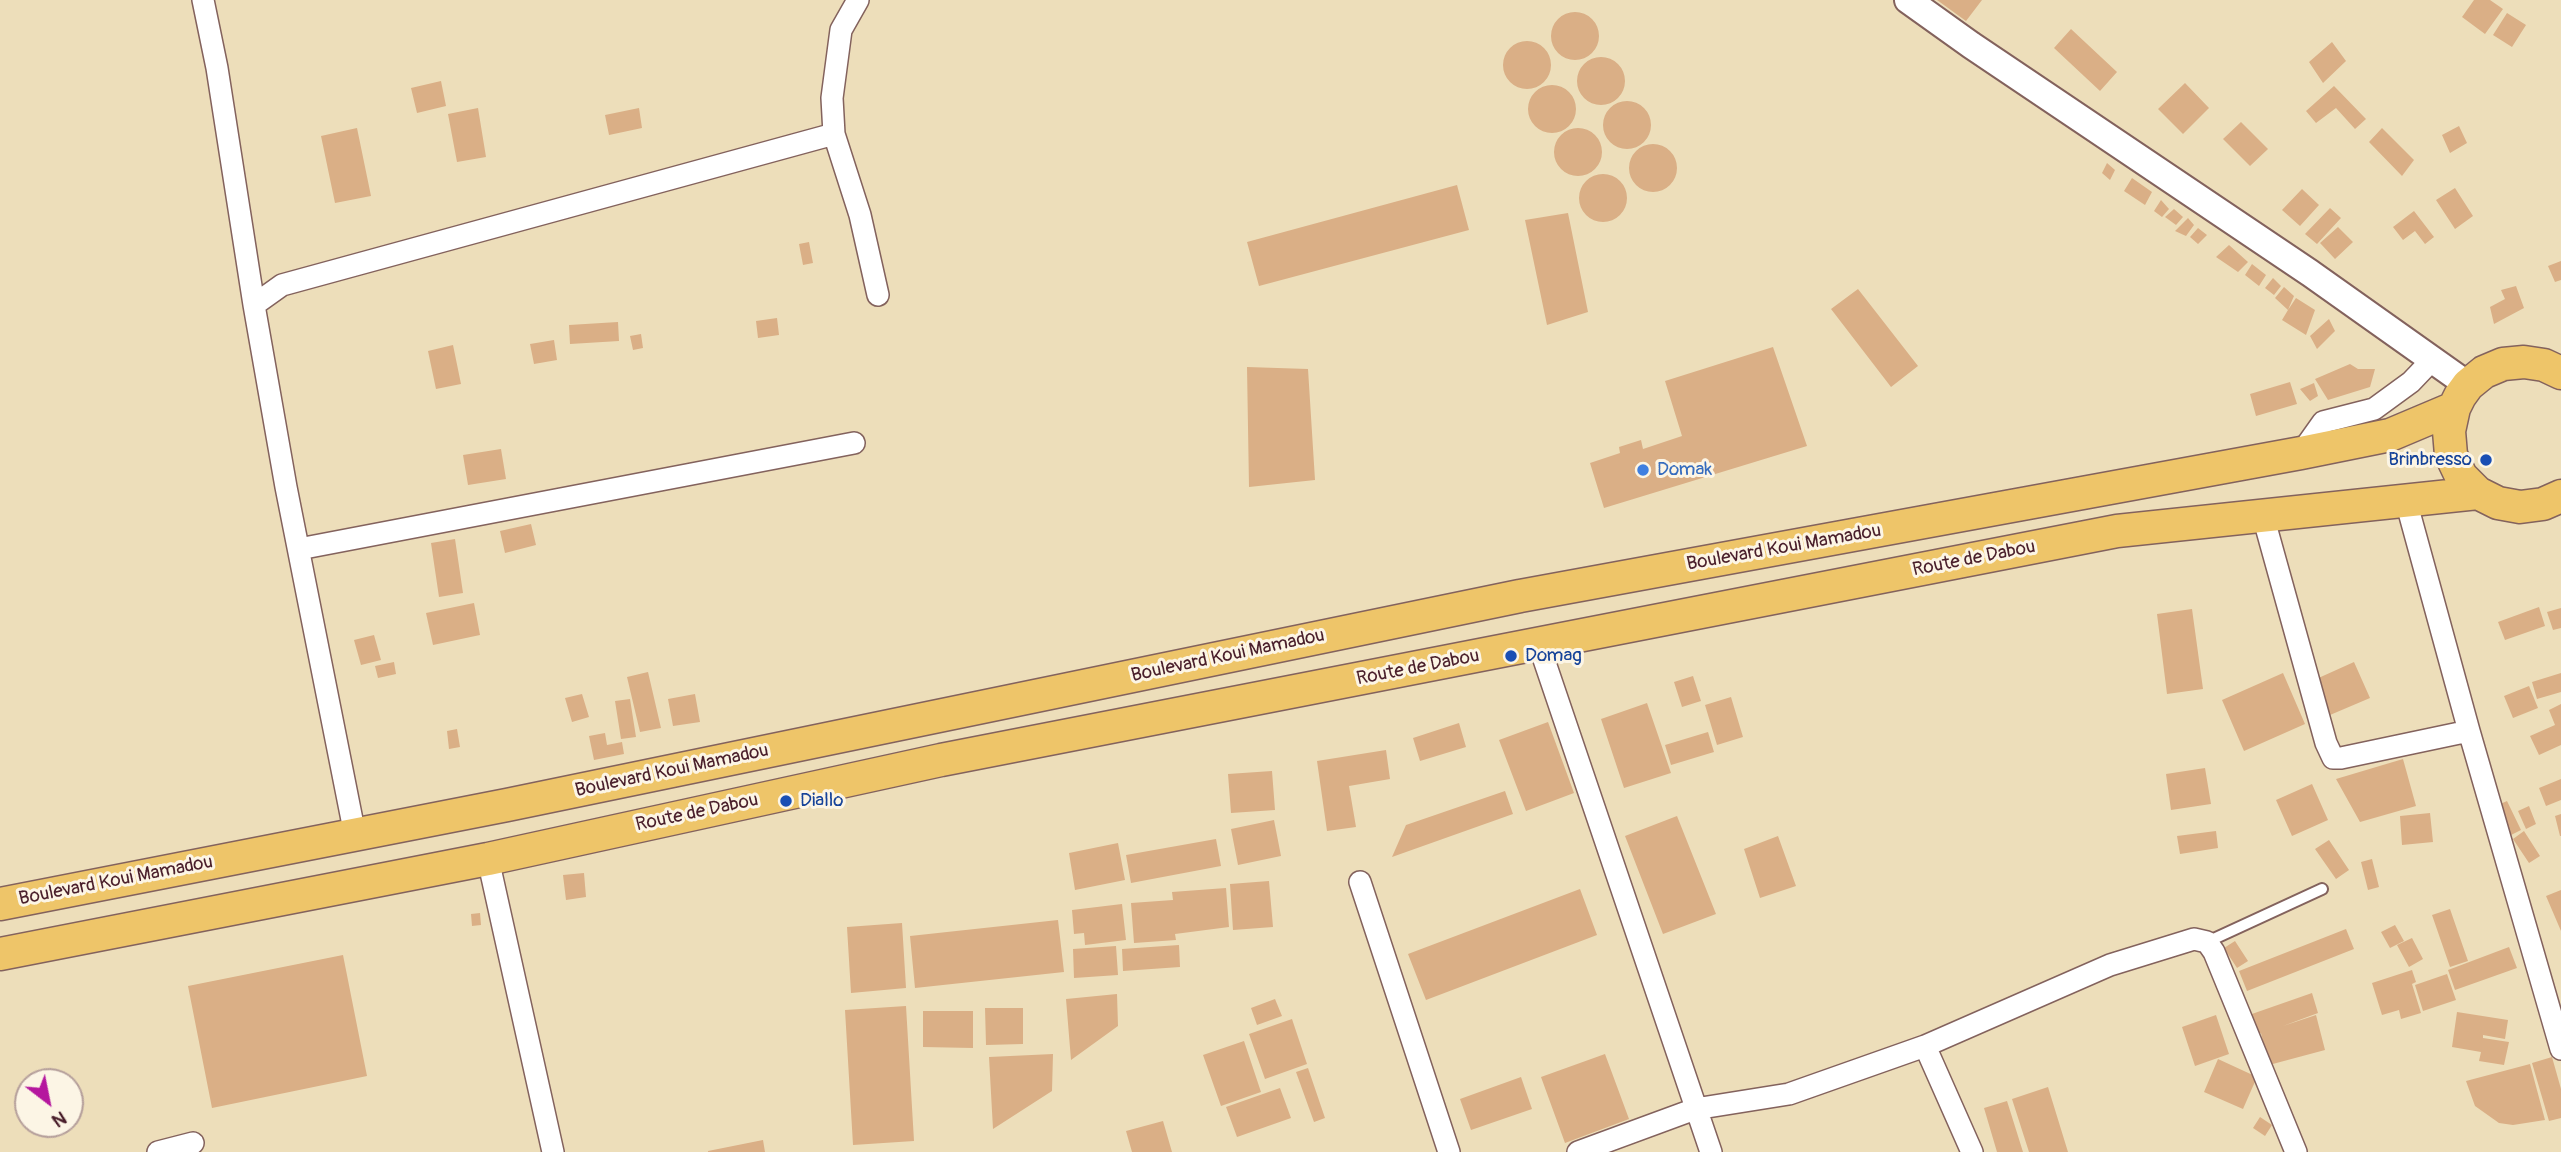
<!DOCTYPE html>
<html>
<head>
<meta charset="utf-8">
<style>
  body { margin:0 }
  #map { position:relative; width:2561px; height:1152px; overflow:hidden; background:#eddeba; font-family:Pangolin,sans-serif }
  canvas { display:block }
  .north { position:absolute; left:14px; top:1068px; width:70px; height:70px; box-sizing:border-box; background:#fcf5e5; border:2px solid #b59f9b; border-radius:50%; rotate:148deg; font-size:19px; font-weight:700; line-height:28px; text-align:center; color:#4a1f2b }
  .north::after { content:''; display:block; margin:auto; width:24px; height:32px; background:#b5179e; clip-path:polygon(50% 0,100% 100%,50% 72%,0 100%) }
</style>
</head>
<body>
<div id="map">
<canvas width="2561" height="1152"></canvas>
<div class="north">N</div>
</div>
<script>
const g = document.querySelector('canvas').getContext('2d');
g.lineJoin = 'round';
function paint(path, color) { g.fillStyle = color; g.fill(path, 'evenodd'); }
const shape = rows => new Path2D(rows.map(r => 'M' + r).join(''));
function stroke(path, color, width, dash) { g.strokeStyle = color; g.lineWidth = width; g.lineCap = dash ? 'butt' : 'round'; g.setLineDash(dash || []); g.stroke(path); }
function write(font, color, halo, rows, align = 'center') {
  g.font = font + ' Pangolin,sans-serif'; g.lineWidth = 6; g.setLineDash([]); g.textBaseline = 'middle'; g.strokeStyle = halo; g.fillStyle = color; for (const [text, x, y, turn = 0] of rows) {
    g.save(); g.translate(x, y); g.rotate((+turn || 0) * Math.PI / 180); g.textAlign = isNaN(turn) ? turn : align; if (halo) g.strokeText(text, 0, 0); g.fillText(text, 0, 0); g.restore();
  }
}
paint(shape([
  [1937,0,1982,0,1966,21],
  [2474,0,2490,0,2503,9,2485,34,2462,17],
  '1551 36a24 24 0 1 1 48 0a24 24 0 1 1-48 0Z',
  [2507,13,2526,25,2512,47,2493,35],
  [2071,29,2117,72,2100,91,2054,48],
  '1503 65a24 24 0 1 1 48 0a24 24 0 1 1-48 0Z',
  [2332,42,2346,61,2323,83,2309,62],
  '1577 81a24 24 0 1 1 48 0a24 24 0 1 1-48 0Z',
  [441,81,446,106,417,113,411,88],
  [2185,83,2209,108,2183,134,2158,109],
  '1528 109a24 24 0 1 1 48 0a24 24 0 1 1-48 0Z',
  [2334,86,2366,119,2355,129,2336,108,2316,123,2306,111],
  '1603 125a24 24 0 1 1 48 0a24 24 0 1 1-48 0Z',
  [478,108,486,157,457,162,448,114],
  [639,108,642,128,609,135,605,115],
  [2241,122,2268,149,2250,166,2223,139],
  [2459,126,2467,143,2450,153,2442,135],
  '1554 152a24 24 0 1 1 48 0a24 24 0 1 1-48 0Z',
  [357,128,371,196,335,203,321,136],
  [2382,128,2414,160,2402,176,2369,142],
  '1629 168a24 24 0 1 1 48 0a24 24 0 1 1-48 0Z',
  [2107,163,2115,170,2110,180,2102,173],
  '1579 198a24 24 0 1 1 48 0a24 24 0 1 1-48 0Z',
  [2132,178,2152,192,2145,205,2124,191],
  [1457,185,1469,230,1259,286,1247,242],
  [2455,188,2473,216,2455,229,2436,200],
  [2302,189,2319,205,2300,226,2282,210],
  [2161,200,2169,209,2162,217,2154,211],
  [2330,208,2341,218,2317,244,2305,234],
  [2174,209,2183,217,2176,225,2165,217],
  [2414,211,2434,237,2425,244,2415,231,2403,240,2393,227],
  [1568,213,1588,312,1547,325,1525,220],
  [2188,218,2194,225,2186,236,2175,231],
  [2338,227,2353,242,2335,259,2320,243],
  [2198,228,2207,235,2198,244,2190,237],
  [809,242,813,263,803,265,799,244],
  [2229,245,2248,262,2238,272,2216,257],
  [2561,261,2561,280,2555,282,2548,266],
  [2252,264,2266,275,2259,286,2245,275],
  [2273,278,2281,286,2274,295,2265,288],
  [2516,286,2524,308,2494,324,2490,307,2505,299,2501,290],
  [2284,287,2294,296,2288,310,2296,298,2315,310,2306,335,2282,320,2288,310,2275,298],
  [1858,289,1918,366,1891,387,1831,309],
  [777,318,779,335,758,338,756,321],
  [2329,319,2335,331,2317,349,2310,336],
  [618,322,619,341,570,344,569,325],
  [641,334,643,348,633,350,630,336],
  [554,340,557,360,534,364,530,344],
  [453,345,461,384,436,389,428,351],
  [1773,347,1807,446,1604,508,1590,463,1620,453,1619,447,1641,440,1643,449,1682,436,1665,381],
  [2350,364,2358,369,2375,369,2370,387,2328,400,2315,379],
  [1247,367,1308,369,1315,480,1249,487],
  [2290,382,2297,404,2256,416,2250,394],
  [2314,383,2318,396,2310,401,2300,389],
  [501,449,506,479,468,485,463,455],
  [531,524,536,545,505,553,500,531],
  [455,539,463,593,439,597,431,543],
  [474,603,480,635,433,645,426,613],
  [2539,607,2545,626,2505,640,2498,622],
  [2561,608,2561,628,2553,630,2547,612],
  [2192,609,2203,689,2167,694,2157,614],
  [374,635,381,660,361,665,354,640],
  [394,662,396,674,378,678,375,666],
  [2354,662,2370,698,2330,715,2314,680],
  [648,672,661,728,640,732,627,677],
  [2283,673,2305,724,2244,751,2222,700],
  [2561,673,2561,692,2537,699,2532,682],
  [1693,676,1701,701,1682,707,1674,682],
  [2529,686,2538,708,2513,718,2504,696],
  [582,694,589,717,572,722,565,698],
  [695,694,700,722,673,726,668,699],
  [1731,697,1743,737,1717,745,1705,705],
  [630,699,636,737,621,739,615,701],
  [1647,703,1671,773,1624,788,1601,719],
  [2561,704,2561,745,2539,755,2530,736,2555,725,2549,710],
  [1548,722,1574,793,1526,811,1499,740],
  [1459,723,1466,747,1420,761,1413,738],
  [457,729,460,747,449,749,447,731],
  [1708,732,1714,752,1671,765,1665,745],
  [605,733,607,745,622,742,624,754,594,760,589,736],
  [1386,750,1390,779,1349,786,1356,827,1327,831,1317,761],
  [2403,759,2416,806,2360,822,2336,779],
  [2205,768,2211,804,2171,810,2166,774],
  [1272,771,1275,810,1231,813,1228,774],
  [2561,779,2561,800,2546,806,2539,788],
  [2312,784,2328,820,2292,836,2276,800],
  [1505,791,1513,814,1392,857,1406,825],
  [2507,801,2521,830,2511,835,2496,806],
  [2529,806,2536,824,2526,829,2518,811],
  [2430,813,2433,842,2402,845,2400,816],
  [2561,814,2561,836,2560,836,2555,816],
  [1677,816,1716,914,1663,934,1625,836],
  [1274,820,1281,856,1238,865,1231,829],
  [2216,831,2218,848,2180,854,2177,836],
  [2524,831,2540,856,2529,863,2513,839],
  [1778,836,1796,886,1760,898,1744,849],
  [1216,839,1221,866,1131,883,1126,855],
  [2329,840,2349,870,2336,879,2315,849],
  [1118,843,1125,880,1075,890,1069,853],
  [2372,859,2379,887,2368,890,2361,862],
  [584,873,586,897,566,900,563,875],
  [1269,881,1273,927,1233,930,1230,884],
  [1226,888,1229,927,1175,934,1176,940,1134,943,1131,903,1173,900,1172,892],
  [1580,889,1597,935,1426,1000,1408,954],
  [2561,890,2561,931,2546,896],
  [1122,904,1126,940,1085,945,1084,933,1074,934,1072,910],
  [2450,909,2468,961,2450,967,2432,915],
  [480,913,481,925,472,926,471,914],
  [1058,920,1064,972,915,988,910,936],
  [902,923,906,988,851,993,847,927],
  [2395,925,2404,941,2390,948,2381,932],
  [2346,929,2354,949,2247,991,2239,971],
  [2412,938,2423,959,2409,967,2397,945],
  [2235,941,2248,961,2237,968,2224,948],
  [1179,945,1180,967,1123,971,1122,949],
  [1116,946,1118,975,1074,978,1073,949],
  [2509,947,2517,968,2455,990,2448,970],
  [343,955,367,1076,212,1108,188,986],
  [2412,970,2416,982,2412,984,2421,1013,2401,1019,2399,1010,2382,1015,2372,983],
  [2447,974,2456,1000,2423,1011,2415,985],
  [2312,993,2318,1013,2283,1026,2316,1015,2325,1050,2269,1065,2261,1033,2256,1035,2249,1015],
  [1117,994,1118,1026,1071,1060,1066,999],
  [1275,999,1282,1016,1257,1025,1251,1008],
  [906,1006,914,1141,853,1145,845,1010],
  [985,1008,1023,1008,1023,1044,986,1045],
  [923,1011,973,1011,973,1048,923,1047],
  [2457,1012,2508,1020,2505,1039,2483,1035,2483,1038,2509,1042,2504,1065,2479,1061,2481,1052,2452,1047],
  [2216,1015,2229,1054,2195,1066,2182,1027],
  [1292,1019,1307,1064,1265,1079,1249,1034],
  [1244,1041,1261,1092,1221,1106,1203,1055],
  [1053,1054,1052,1091,993,1129,989,1057],
  [1605,1054,1629,1119,1565,1143,1541,1077],
  [2552,1057,2561,1089,2561,1118,2549,1121,2532,1063],
  [2218,1059,2257,1077,2243,1109,2204,1092],
  [2530,1064,2545,1120,2513,1125,2499,1123,2475,1106,2466,1081],
  [1308,1068,1325,1118,1314,1122,1296,1072],
  [1521,1077,1532,1109,1471,1130,1460,1099],
  [2048,1087,2068,1152,2029,1152,2012,1099],
  [1280,1088,1291,1118,1237,1137,1226,1107],
  [2007,1101,2023,1152,1997,1152,1984,1108],
  [2260,1117,2272,1125,2265,1136,2253,1128],
  [1163,1121,1172,1152,1132,1152,1126,1131],
  [763,1140,765,1152,708,1152,708,1151]
]), '#daaf86');
const service = shape([
  [2207,942,2322,889]
]);
const minor = shape([
  [203,0,217,68,254,305,286,487,355,835],
  [834,134,860,215,878,295],
  [254,305,282,285,834,134,832,98,841,30,858,0],
  [2301,453,2323,422,2374,409,2411,382,2432,360],
  [2406,501,2469,731,2561,1049],
  [2263,516,2326,743,2333,758,2341,758,2469,731],
  [299,549,854,443],
  [1539,645,1711,1152],
  [488,859,553,1152],
  [1360,882,1449,1152],
  [1925,1046,1972,1152],
  [158,1152,193,1143],
  [1578,1152,1695,1109,1789,1094,1925,1046,2110,965,2194,939,2207,942,2214,952,2296,1152]
]);
const tertiary = shape([
  [1908,0,1971,45,2310,273,2468,385]
]);
const primary = shape([
  [2561,373,2544,365,2524,362,2503,364,2484,372,2468,385,2460,396,2454,408,2449,431,2451,455,2461,476,2478,493,2498,503,2520,507,2543,504,2561,496],
  [0,904,507,805,1520,596,2301,453,2390,435,2454,408],
  [0,954,488,859,941,760,2117,531,2478,493]
]);
stroke(service, '#83625d', 14);
stroke(minor, '#83625d', 24);
stroke(tertiary, '#83625d', 30);
stroke(primary, '#83625d', 35);
stroke(service, '#fff', 10);
stroke(minor, '#fff', 21);
stroke(tertiary, '#fff', 26);
stroke(primary, '#eec569', 32);
for (const [x, y, r, color] of [
  [2486,460,7,"#1a4fb4"],
  [1643,470,7,"#3f7fe0"],
  [1511,656,7,"#1a4fb4"],
  [786,801,7,"#1a4fb4"]
]) { const dot = new Path2D(); dot.arc(x, y, r, 0, 2 * Math.PI); g.fillStyle = color; g.fill(dot); stroke(dot, '#fcf5e5', 2.5); }
write('19px', '#164399', '#fcf5e5', [
  ["Brinbresso",2472,460,"right"],
  ["Domag",1525,656],
  ["Diallo",800,801]
], 'left');
write('19px', '#366cbe', '#fcf5e5', [
  ["Domak",1657,470]
], 'left');
write('19px', '#4a1f2b', '#fcf5e5', [
  ["Boulevard Koui Mamadou",1784,548,-10],
  ["Route de Dabou",1974,559,-11],
  ["Boulevard Koui Mamadou",1228,656,-12],
  ["Route de Dabou",1418,668,-11],
  ["Boulevard Koui Mamadou",672,771,-12],
  ["Route de Dabou",697,813,-12],
  ["Boulevard Koui Mamadou",116,881,-11]
]);
</script>
</body>
</html>
